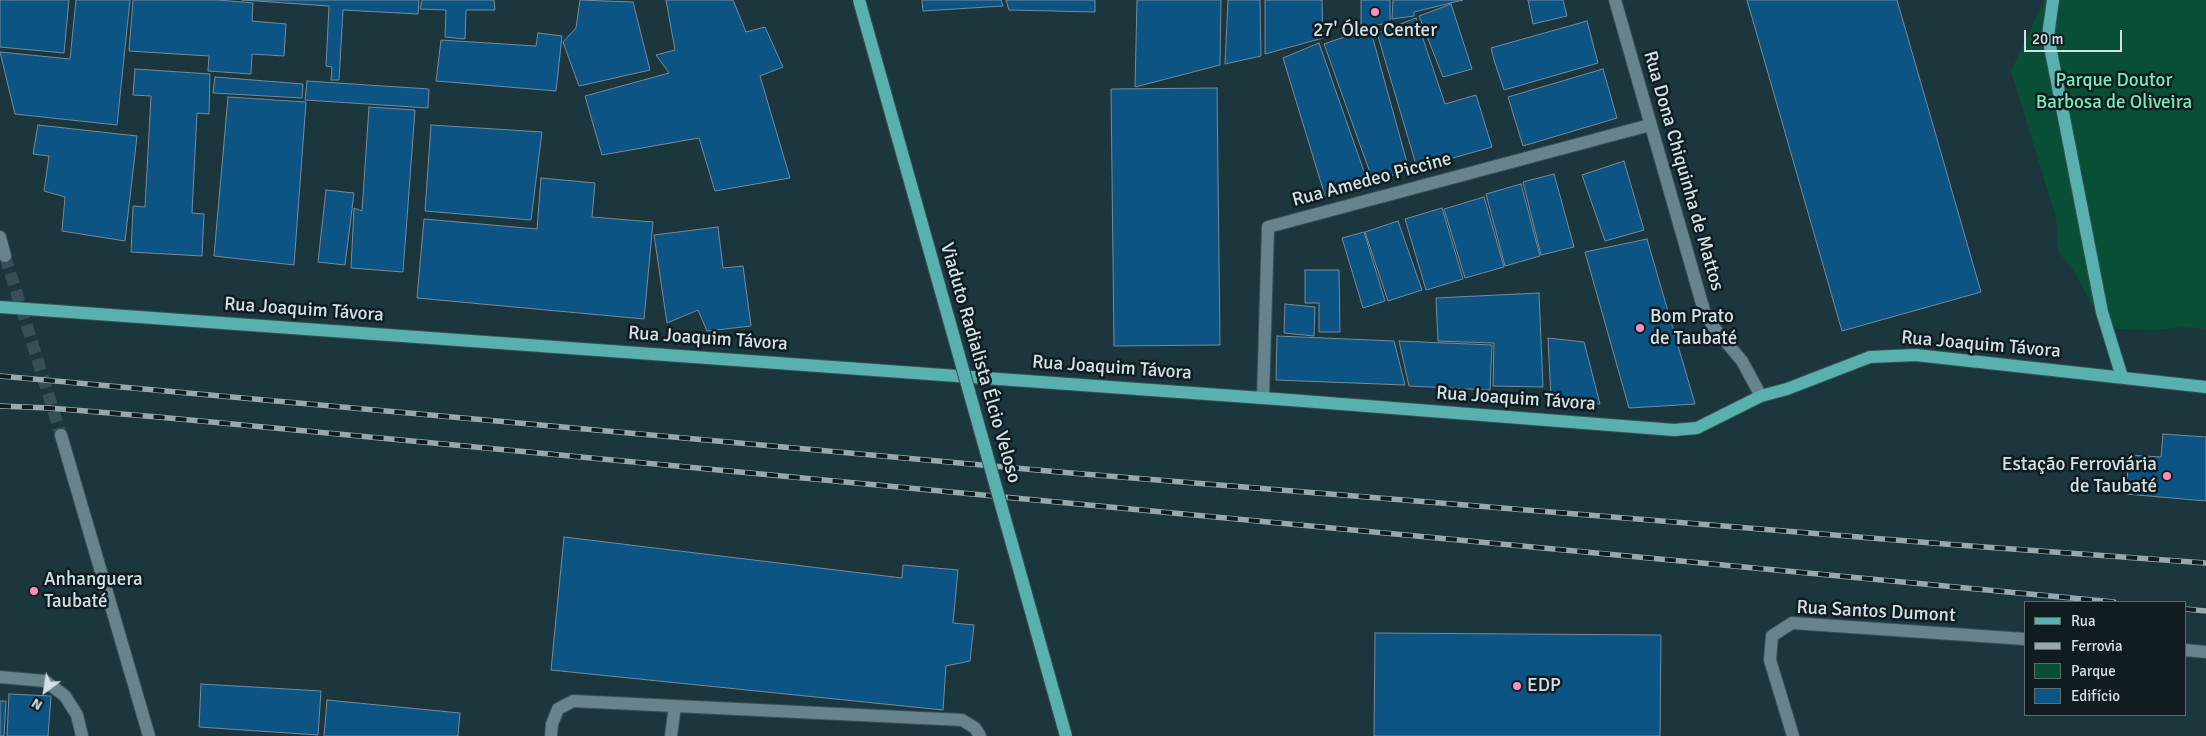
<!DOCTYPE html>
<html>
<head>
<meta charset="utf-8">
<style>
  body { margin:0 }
  #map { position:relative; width:2206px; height:736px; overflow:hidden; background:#1c363e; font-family:Signika,sans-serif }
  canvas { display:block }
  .legend { position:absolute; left:2024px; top:601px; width:162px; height:115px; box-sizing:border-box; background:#101c1f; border:1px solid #5d6b6e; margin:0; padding:6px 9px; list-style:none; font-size:15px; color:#d1e1e5 }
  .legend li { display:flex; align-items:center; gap:10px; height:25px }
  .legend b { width:25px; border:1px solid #5d6b6e }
  .north { position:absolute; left:20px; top:666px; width:50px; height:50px; -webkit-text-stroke:4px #101c1f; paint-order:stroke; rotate:211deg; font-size:14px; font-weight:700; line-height:20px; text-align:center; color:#d1e1e5 }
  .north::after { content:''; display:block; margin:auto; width:18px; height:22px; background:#d1e1e5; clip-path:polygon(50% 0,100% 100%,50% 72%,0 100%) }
  .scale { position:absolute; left:2024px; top:30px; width:98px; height:22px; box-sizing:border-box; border:2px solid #d1e1e5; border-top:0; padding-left:6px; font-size:15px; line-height:18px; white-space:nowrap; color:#d1e1e5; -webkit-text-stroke:4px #101c1f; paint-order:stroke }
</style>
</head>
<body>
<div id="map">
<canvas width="2206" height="736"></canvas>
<ul class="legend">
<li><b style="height:6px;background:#58b0af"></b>Rua</li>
<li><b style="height:6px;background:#96a9af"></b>Ferrovia</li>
<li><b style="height:14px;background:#084f35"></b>Parque</li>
<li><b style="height:14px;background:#0c5483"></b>Edifício</li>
</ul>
<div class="north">N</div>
<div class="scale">20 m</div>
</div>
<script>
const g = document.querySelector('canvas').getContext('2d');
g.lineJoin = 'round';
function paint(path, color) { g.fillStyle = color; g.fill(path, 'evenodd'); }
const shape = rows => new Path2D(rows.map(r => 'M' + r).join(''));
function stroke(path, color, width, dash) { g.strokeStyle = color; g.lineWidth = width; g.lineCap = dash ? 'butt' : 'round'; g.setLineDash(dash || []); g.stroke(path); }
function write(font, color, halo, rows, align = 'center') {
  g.font = font + ' Signika,sans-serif'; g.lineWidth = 5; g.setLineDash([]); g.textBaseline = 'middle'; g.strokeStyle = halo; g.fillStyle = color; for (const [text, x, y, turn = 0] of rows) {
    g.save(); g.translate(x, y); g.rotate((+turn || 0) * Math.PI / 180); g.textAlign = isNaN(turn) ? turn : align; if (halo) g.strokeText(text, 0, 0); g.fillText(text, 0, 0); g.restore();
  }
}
paint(shape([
  [2044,0,2206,0,2206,329,2183,327,2156,330,2117,329,2090,302,2076,274,2058,251,2056,218,2011,71]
]), '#084f35');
const building = shape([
  [0,0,69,0,64,53,0,47,0,0],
  [76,0,130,0,117,125,15,114,0,52,70,59,76,0],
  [133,0,218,0,253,3,252,21,286,24,284,56,252,54,251,74,208,71,209,56,129,51,133,0],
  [242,0,419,0,418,14,343,10,339,80,331,80,332,67,326,66,329,6,242,0],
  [422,0,494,0,495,10,466,10,465,39,445,37,446,10,420,9,422,0],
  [580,0,633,2,650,70,579,86,563,42,576,28,580,0],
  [666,0,733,0,746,32,765,27,783,67,760,76,790,178,715,191,699,138,602,155,585,96,669,73,656,55,675,50,666,0],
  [922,0,1001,0,1003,6,923,11,922,0],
  [1006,0,1095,0,1095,12,1009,10,1006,0],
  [1137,0,1221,0,1220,65,1135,87,1137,0],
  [1228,0,1260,0,1261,56,1225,64,1228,0],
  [1265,0,1322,0,1323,38,1265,54,1265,0],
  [1361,0,1390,0,1390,23,1361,27,1361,0],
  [1393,0,1463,0,1414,12,1414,16,1392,19,1393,0],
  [1528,0,1563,0,1567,16,1533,24,1528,0],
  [1747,0,1897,0,1981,292,1842,331,1747,0],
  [1451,4,1472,69,1443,77,1419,16,1451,4],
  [1416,18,1445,104,1476,95,1492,147,1417,168,1377,33,1416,18],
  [1587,21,1598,63,1504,90,1494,60,1491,48,1587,21],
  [1370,28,1409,170,1373,181,1324,44,1370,28],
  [538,33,562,36,556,91,436,81,441,40,536,46,538,33],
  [1319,43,1368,183,1325,196,1283,58,1319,43],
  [135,69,210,74,209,114,197,113,192,213,204,214,202,256,131,252,133,206,145,207,151,96,133,95,135,69],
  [1603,69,1617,118,1523,146,1508,97,1603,69],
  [215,77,303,84,302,98,213,93,215,77],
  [307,81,429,89,428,108,305,100,307,81],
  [1217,88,1220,345,1114,346,1111,89,1217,88],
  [228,97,306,102,294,265,214,256,228,97],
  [369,107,415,110,403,272,351,268,354,208,362,211,369,107],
  [38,125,137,136,125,241,62,231,65,197,44,191,49,156,33,154,38,125],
  [431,125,542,132,531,220,425,211,431,125],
  [1624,161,1644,230,1605,241,1582,175,1624,161],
  [1554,174,1574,247,1541,255,1523,182,1554,174],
  [541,178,595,183,592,217,653,222,644,319,417,298,424,219,537,229,541,178],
  [1521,184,1540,256,1505,266,1486,194,1521,184],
  [326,190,354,193,345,265,318,262,326,190],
  [1484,197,1504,267,1465,278,1444,209,1484,197],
  [1442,208,1463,279,1426,290,1405,219,1442,208],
  [1398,221,1422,290,1388,301,1365,232,1398,221],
  [718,227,723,268,743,266,751,326,707,331,698,310,667,323,654,235,718,227],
  [1364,232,1385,301,1363,308,1342,238,1364,232],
  [1647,239,1695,404,1629,408,1585,252,1647,239],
  [1305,270,1339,270,1340,332,1319,332,1319,303,1305,303,1305,270],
  [1539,293,1543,387,1493,386,1494,343,1438,341,1436,298,1539,293],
  [1285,304,1315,307,1314,336,1284,333,1285,304],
  [1277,336,1394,341,1405,385,1276,380,1277,336],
  [1548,338,1584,342,1600,404,1551,399,1548,338],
  [1399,341,1492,345,1490,390,1409,386,1399,341],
  [2163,434,2206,437,2206,501,2126,494,2129,455,2161,457,2163,434],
  [564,537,902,578,903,565,958,570,953,623,974,625,970,661,946,666,943,710,551,670,564,537],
  [1375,633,1661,635,1660,736,1374,736,1375,633],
  [201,684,321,691,318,735,199,727,201,684],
  [9,694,51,696,48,736,7,736,9,694],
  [327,700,460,713,458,736,324,736,327,700],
  [0,701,6,701,4,736,0,736,0,701]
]);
paint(building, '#0c5483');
stroke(building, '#768a9b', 1);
stroke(shape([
  [5,256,61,435]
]), '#375057', 12, [12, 6]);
const minor = shape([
  [1615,0,1705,314,1716,330,1742,361,1761,396],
  [0,237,5,256],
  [1263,398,1268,227,1650,125],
  [61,435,149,736],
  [2185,650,2206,652],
  [0,677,45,681,65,696,77,715,82,736],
  [551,736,552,724,558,709,573,701,962,720,975,728,980,736],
  [671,736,675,706],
  [1793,736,1770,660,1772,636,1792,623,2025,639]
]);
const major = shape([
  [2053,0,2048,36,2102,312,2122,377],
  [0,307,1290,400,1674,430,1697,428,1761,396,1787,389,1870,357,1916,355,2206,387]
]);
stroke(minor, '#395156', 14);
stroke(major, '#395156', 14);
stroke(minor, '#67838c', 12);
stroke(major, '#58b0af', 12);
const rail = shape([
  [0,376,1059,472,1957,545,2206,563],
  [0,406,49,408,158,417,2114,602],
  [2185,609,2206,611]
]);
stroke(rail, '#96a9af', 5.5);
stroke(rail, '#101c1f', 4, [11]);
const majorBridge = shape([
  [859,0,1066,736]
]);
stroke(majorBridge, '#395156', 14, []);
stroke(majorBridge, '#58b0af', 12);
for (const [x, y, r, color] of [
  [1375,12,5,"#fe8ebb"],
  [1640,328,5,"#fe8ebb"],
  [2167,476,5,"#fe8ebb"],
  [34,591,5,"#fe8ebb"],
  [1517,686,5,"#fe8ebb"]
]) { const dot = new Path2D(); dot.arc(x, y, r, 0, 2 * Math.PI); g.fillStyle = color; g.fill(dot); stroke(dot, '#101c1f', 2); }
write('19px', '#d1e1e5', '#101c1f', [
  ["27' Óleo Center",1375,31,"center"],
  ["Bom Prato",1650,317],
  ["de Taubaté",1650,339],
  ["Estação Ferroviária",2157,465,"right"],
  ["de Taubaté",2157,487,"right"],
  ["Anhanguera",44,580],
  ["Taubaté",44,602],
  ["EDP",1527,686]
], 'left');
write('19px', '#78ecb5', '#101c1f', [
  ["Parque Doutor",2114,81],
  ["Barbosa de Oliveira",2114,103]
]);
write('19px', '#d1e1e5', '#101c1f', [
  ["Rua Dona Chiquinha de Mattos",1683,171,74],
  ["Rua Amedeo Piccine",1372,180,-15],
  ["Rua Joaquim Távora",304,310,4],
  ["Rua Joaquim Távora",708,339,4],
  ["Rua Joaquim Távora",1981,345,5],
  ["Viaduto Radialista Élcio Veloso",980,363,74],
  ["Rua Joaquim Távora",1112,368,4],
  ["Rua Joaquim Távora",1516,399,4],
  ["Rua Santos Dumont",1876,612,3]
]);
</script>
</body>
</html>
